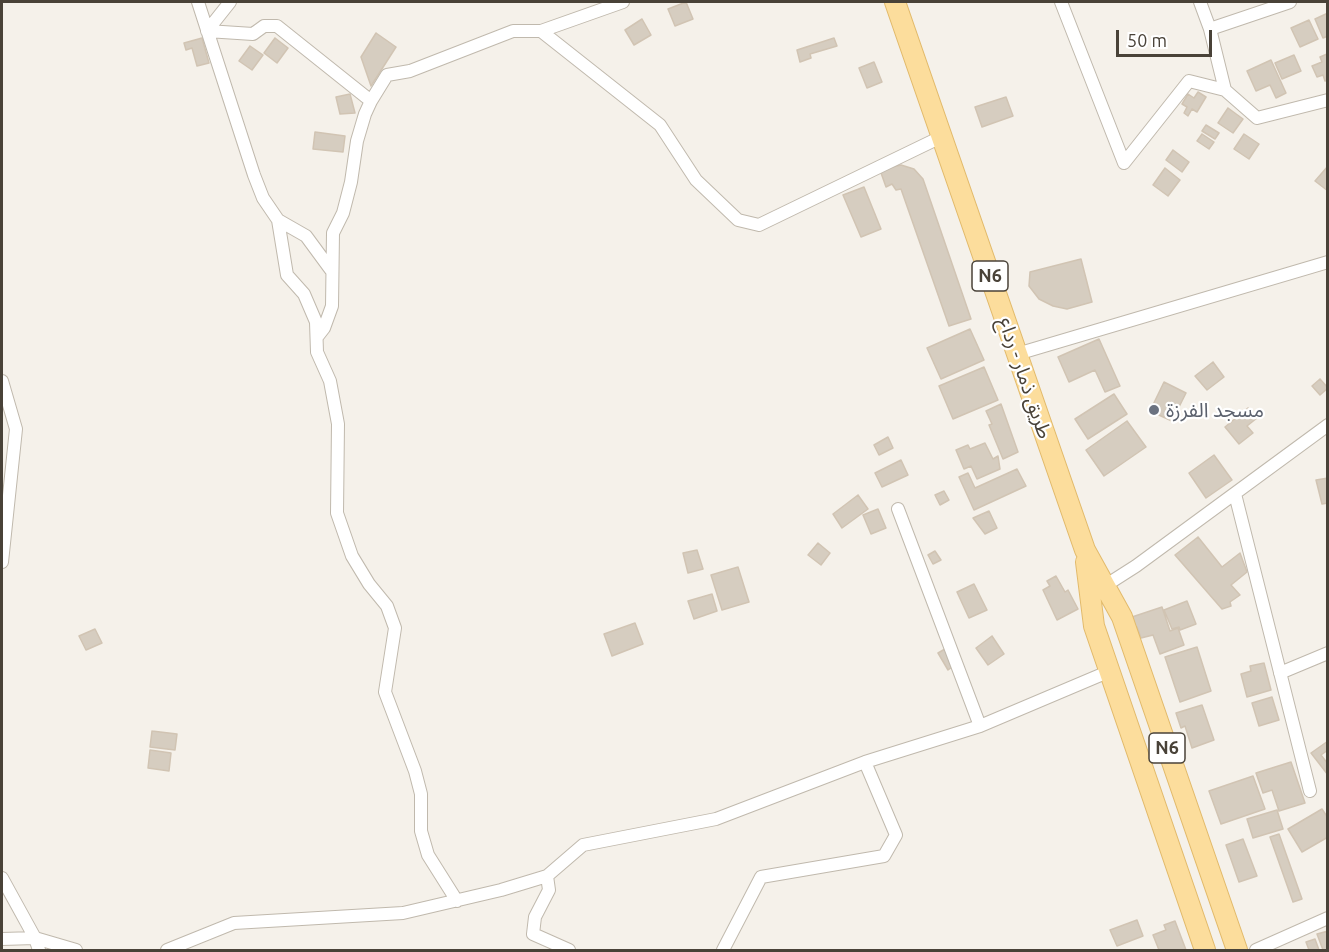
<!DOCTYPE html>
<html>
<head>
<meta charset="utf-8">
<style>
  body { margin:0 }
  #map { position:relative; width:1329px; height:952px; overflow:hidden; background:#f5f1ea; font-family:Ubuntu,sans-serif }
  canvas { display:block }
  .frame { position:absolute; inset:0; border:3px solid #494238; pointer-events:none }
  .scale { position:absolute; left:1116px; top:30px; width:96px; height:27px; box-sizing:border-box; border:3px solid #494238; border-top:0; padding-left:8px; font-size:18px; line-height:21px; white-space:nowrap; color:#494238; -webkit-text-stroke:4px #fff; paint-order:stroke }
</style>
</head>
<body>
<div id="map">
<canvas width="1329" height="952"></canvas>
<div class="frame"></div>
<div class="scale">50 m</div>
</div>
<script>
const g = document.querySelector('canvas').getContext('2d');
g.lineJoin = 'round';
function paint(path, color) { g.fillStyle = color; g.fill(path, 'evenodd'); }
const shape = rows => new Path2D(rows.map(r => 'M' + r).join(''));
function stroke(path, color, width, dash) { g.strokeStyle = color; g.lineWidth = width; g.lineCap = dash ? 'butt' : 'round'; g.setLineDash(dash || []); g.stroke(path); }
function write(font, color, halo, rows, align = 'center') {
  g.font = font + ' Ubuntu,"Noto Sans Arabic",sans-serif'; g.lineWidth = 4.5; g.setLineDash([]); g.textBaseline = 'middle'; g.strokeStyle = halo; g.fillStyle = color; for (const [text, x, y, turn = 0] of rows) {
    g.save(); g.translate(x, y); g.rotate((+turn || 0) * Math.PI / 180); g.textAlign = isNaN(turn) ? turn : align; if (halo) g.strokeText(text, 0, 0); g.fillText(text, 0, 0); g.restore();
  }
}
const building = shape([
  [686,2,693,19,675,26,668,9,686,2],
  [1328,13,1328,36,1323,38,1315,19,1328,13],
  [642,19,651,35,634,45,625,30,642,19],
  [1309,20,1318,39,1300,47,1291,28,1309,20],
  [376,33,396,47,371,86,361,57,376,33],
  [202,38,209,63,197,66,192,48,186,50,184,43,202,38],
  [275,38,288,48,277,63,264,53,275,38],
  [834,38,837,46,810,54,811,58,800,62,797,50,834,38],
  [250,46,263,55,252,70,239,61,250,46],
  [1327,54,1328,80,1325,81,1323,75,1317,77,1312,66,1322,62,1320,57,1327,54],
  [1294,55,1301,71,1282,79,1275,63,1294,55],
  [1271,60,1286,93,1276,98,1270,85,1256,91,1247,71,1271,60],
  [874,62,882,82,867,88,859,68,874,62],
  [1198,92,1206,97,1197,112,1192,109,1188,116,1184,113,1187,107,1182,104,1188,94,1194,98,1198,92],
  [350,94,355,113,340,114,336,97,350,94],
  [1006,97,1013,116,982,127,975,107,1006,97],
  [1228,108,1243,119,1233,133,1218,123,1228,108],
  [1206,125,1219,133,1215,139,1202,131,1206,125],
  [315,132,345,136,343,152,313,149,315,132],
  [1202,134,1214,142,1209,149,1197,141,1202,134],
  [1244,134,1259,144,1249,159,1234,149,1244,134],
  [1173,150,1189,162,1182,172,1166,160,1173,150],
  [901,165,914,169,923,179,971,319,949,326,901,189,896,190,892,184,886,187,880,170,901,165],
  [1328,166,1328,191,1315,181,1328,166],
  [1165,168,1180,180,1168,196,1153,185,1165,168],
  [864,187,881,229,861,237,843,195,864,187],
  [1081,259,1092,302,1067,309,1053,306,1039,299,1029,286,1030,272,1081,259],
  [970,329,984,360,941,379,927,348,970,329],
  [1099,339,1120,386,1105,392,1095,370,1069,382,1058,357,1099,339],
  [1213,362,1224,377,1207,390,1195,376,1213,362],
  [984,367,998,400,953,419,939,386,984,367],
  [1320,379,1328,388,1320,395,1312,386,1320,379],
  [1164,382,1186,393,1172,421,1150,411,1164,382],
  [1114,394,1127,414,1088,439,1075,419,1114,394],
  [1001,404,1018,452,1003,459,989,425,992,424,986,411,1001,404],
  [1248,408,1257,418,1247,426,1253,433,1239,444,1225,427,1248,408],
  [1127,421,1146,447,1104,476,1086,450,1127,421],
  [888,437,893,448,879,455,874,445,888,437],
  [985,443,993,459,998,456,1000,469,977,479,971,466,964,469,956,450,968,445,970,449,985,443],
  [1214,455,1232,480,1206,498,1189,473,1214,455],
  [901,460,908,475,882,487,875,473,901,460],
  [1017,469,1026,486,974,510,959,477,968,473,975,488,1017,469],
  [1328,478,1328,503,1322,504,1316,480,1328,478],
  [944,491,949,500,940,505,935,495,944,491],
  [858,495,868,509,842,528,833,514,858,495],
  [878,509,886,528,871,534,863,515,878,509],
  [989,511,997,528,985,534,973,518,989,511],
  [1198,537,1222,567,1240,553,1247,572,1231,585,1240,595,1230,602,1231,606,1222,609,1175,555,1198,537],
  [818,543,830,553,821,565,808,555,818,543],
  [697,550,703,569,688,573,683,553,697,550],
  [935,551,941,560,933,564,928,555,935,551],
  [738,567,749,602,722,610,711,575,738,567],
  [1056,576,1065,592,1068,590,1078,609,1057,620,1043,590,1050,586,1047,581,1056,576],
  [974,584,987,610,969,618,957,592,974,584],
  [712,594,717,611,694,619,688,601,712,594],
  [1187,601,1196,624,1180,630,1179,627,1172,629,1164,610,1187,601],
  [1162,607,1170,631,1178,628,1184,645,1160,654,1153,635,1141,638,1137,627,1133,628,1129,618,1162,607],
  [635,623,643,644,612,656,604,634,635,623],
  [95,629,102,643,86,650,79,636,95,629],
  [992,636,1004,654,988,665,976,648,992,636],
  [1197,647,1211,691,1180,702,1165,657,1197,647],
  [945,649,955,665,948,670,938,653,945,649],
  [1264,663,1271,690,1247,697,1241,674,1251,671,1250,666,1264,663],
  [1272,697,1279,720,1259,726,1252,703,1272,697],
  [1202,705,1214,740,1192,748,1185,726,1181,728,1176,713,1202,705],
  [152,731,177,734,175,750,150,747,152,731],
  [1328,741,1328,750,1321,755,1328,764,1328,775,1311,753,1328,741],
  [150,750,171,753,169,771,148,768,150,750],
  [1291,762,1305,803,1279,811,1272,790,1263,793,1256,773,1291,762],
  [1253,776,1265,809,1221,824,1209,791,1253,776],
  [1322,809,1328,818,1328,837,1302,852,1288,829,1322,809],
  [1277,810,1283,829,1253,838,1247,819,1277,810],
  [1279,834,1302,899,1293,902,1270,837,1279,834],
  [1243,839,1257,876,1239,882,1226,845,1243,839],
  [1137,920,1143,936,1117,946,1110,930,1137,920],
  [1175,921,1186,950,1159,950,1153,935,1166,930,1164,925,1175,921],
  [1328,931,1328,950,1323,950,1317,934,1328,931],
  [1315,939,1319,950,1309,950,1306,942,1315,939]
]);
paint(building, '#d6cdc0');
stroke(building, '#d1c4b3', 1.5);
const street = shape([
  [198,2,254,175,263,198,278,220,287,275,304,294,316,322,317,352,330,381,338,424,337,513,352,556,369,584,387,606,395,628,385,692,415,771,421,794,421,831,428,855,457,901],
  [1061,2,1124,163],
  [1200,2,1210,29,1225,90,1257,118,1328,100],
  [1210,29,1290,2],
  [207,31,253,34,264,26,277,26,371,101,387,75,410,71,513,31,541,31,660,125,696,180,738,220,759,225,941,137],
  [207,31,230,2],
  [541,31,623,2],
  [1124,163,1189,81,1225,90],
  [278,220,306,236,331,270],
  [317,337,324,328,332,306,333,233,343,213,351,182,357,141,365,114,371,101],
  [1017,354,1328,262],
  [2,381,16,429,2,562],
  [1235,494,1310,791],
  [898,509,980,726],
  [1100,589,1136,566,1328,425],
  [1280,673,1328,653],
  [547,876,549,890,535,917,533,934,569,950],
  [2,878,35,938,76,950],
  [2,939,35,938,39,950],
  [167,950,234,923,403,913,501,890,547,876,583,845,716,819,865,762,980,726,1110,671],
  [723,950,761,877,884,856,896,835,865,762],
  [1256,950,1328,918]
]);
const primary = shape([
  [895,2,1085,550,1122,617,1237,950],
  [1086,562,1094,626,1205,950]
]);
stroke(street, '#c0b9ad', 14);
stroke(primary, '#e2ba6b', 22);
stroke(street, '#fff', 12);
stroke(primary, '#fcdd9c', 20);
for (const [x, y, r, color] of [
  [1154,410,6,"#6b7280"]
]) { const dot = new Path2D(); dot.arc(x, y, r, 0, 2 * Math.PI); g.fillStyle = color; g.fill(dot); stroke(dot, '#fff', 2); }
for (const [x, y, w] of [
  [990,276,36],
  [1167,748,36]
]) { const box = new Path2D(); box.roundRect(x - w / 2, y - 15, w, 30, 4.5); g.fillStyle = '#fff'; g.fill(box); stroke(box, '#494238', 1.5); }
write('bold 18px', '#494238', null, [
  ["N6",990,276],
  ["N6",1167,748]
]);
write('20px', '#494238', '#fff', [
  ["طريق ذمار - رداع",1025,378,71]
]);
write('20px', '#5b616d', '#fff', [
  ["مسجد الفرزة",1166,410]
], 'left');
</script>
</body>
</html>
